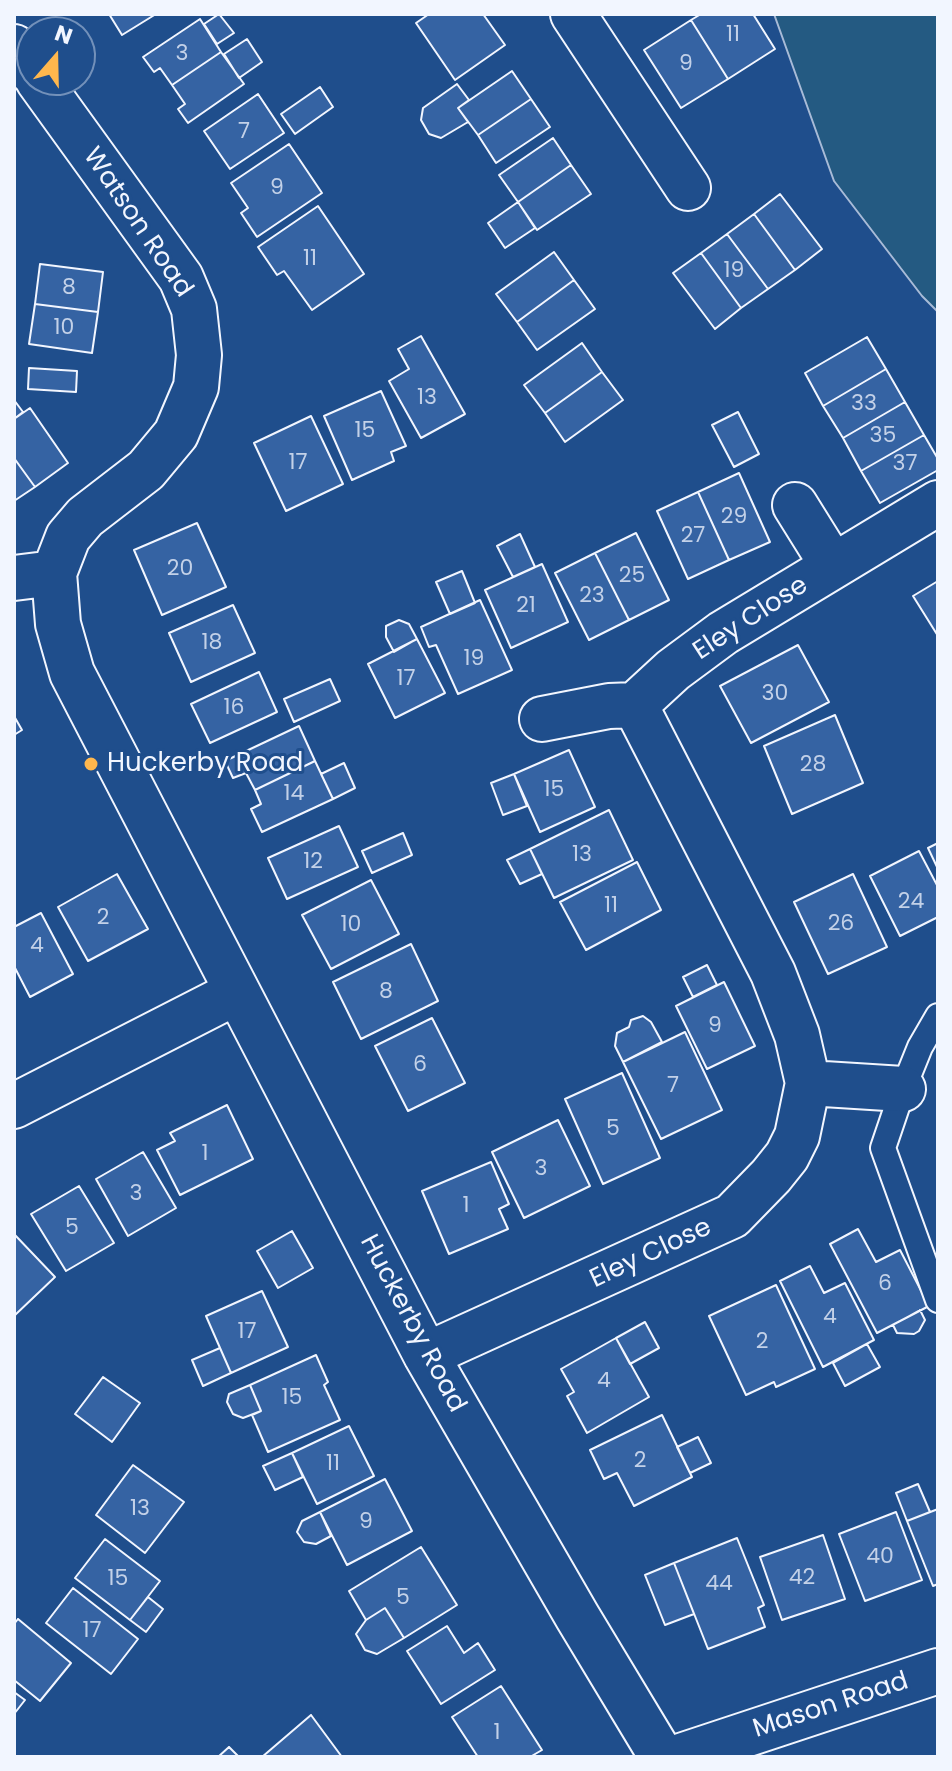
<!DOCTYPE html>
<html>
<head>
<meta charset="utf-8">
<style>
  body { margin:0 }
  #map { position:relative; width:952px; height:1771px; overflow:hidden; background:#1f4e8c; font-family:Poppins,sans-serif }
  canvas { display:block }
  .frame { position:absolute; inset:0; border:16px solid #f2f6ff; pointer-events:none }
  .north { position:absolute; left:16px; top:16px; width:80px; height:80px; box-sizing:border-box; background:#1f4e8c; border:2px solid #7391ba; border-radius:50%; rotate:20deg; font-size:22px; font-weight:700; line-height:32px; text-align:center; color:#f2f6ff }
  .north::after { content:''; display:block; margin:auto; width:28px; height:36px; background:#ffb74d; clip-path:polygon(50% 0,100% 100%,50% 72%,0 100%) }
</style>
</head>
<body>
<div id="map">
<canvas width="952" height="1771"></canvas>
<div class="frame"></div>
<div class="north">N</div>
</div>
<script>
const g = document.querySelector('canvas').getContext('2d');
g.lineJoin = 'round';
function paint(path, color) { g.fillStyle = color; g.fill(path, 'evenodd'); }
const shape = rows => new Path2D(rows.map(r => 'M' + r).join(''));
function stroke(path, color, width, dash) { g.strokeStyle = color; g.lineWidth = width; g.lineCap = dash ? 'butt' : 'round'; g.setLineDash(dash || []); g.stroke(path); }
function write(font, color, halo, rows, align = 'center') {
  g.font = font + ' Poppins,sans-serif'; g.lineWidth = 6; g.setLineDash([]); g.textBaseline = 'middle'; g.strokeStyle = halo; g.fillStyle = color; for (const [text, x, y, turn = 0] of rows) {
    g.save(); g.translate(x, y); g.rotate((+turn || 0) * Math.PI / 180); g.textAlign = isNaN(turn) ? turn : align; if (halo) g.strokeText(text, 0, 0); g.fillText(text, 0, 0); g.restore();
  }
}
const green = shape([
  [774,14,938,14,938,312,922,296,834,181,774,14]
]);
paint(green, '#245a82');
stroke(green, '#a8bbd7', 2);
const building = shape([
  [109,14,156,14,122,35,109,14],
  [219,14,234,33,217,44,204,24,219,14],
  [429,14,483,14,505,45,455,80,416,23,429,14],
  [701,14,753,14,775,49,728,79,691,20,701,14],
  [200,19,221,52,172,85,160,68,154,72,143,57,200,19],
  [691,20,728,79,681,108,644,50,691,20],
  [247,39,262,62,239,78,224,54,247,39],
  [221,52,244,84,188,123,178,109,185,104,172,85,221,52],
  [512,71,531,99,478,135,458,108,512,71],
  [457,84,469,100,458,108,468,122,441,138,429,134,421,120,423,108,457,84],
  [320,87,333,107,295,134,281,114,320,87],
  [258,94,284,133,230,169,204,131,258,94],
  [531,99,550,127,496,163,478,135,531,99],
  [553,138,571,165,518,202,499,175,553,138],
  [289,144,322,193,257,237,241,213,248,208,231,183,289,144],
  [571,165,591,194,537,230,518,202,571,165],
  [780,194,822,249,795,270,754,214,780,194],
  [518,202,535,228,505,248,488,223,518,202],
  [318,206,364,274,312,310,284,271,277,275,258,247,318,206],
  [754,214,795,270,768,289,727,234,754,214],
  [727,234,768,289,741,308,701,253,727,234],
  [554,252,574,280,517,322,496,294,554,252],
  [701,253,741,308,715,329,673,273,701,253],
  [40,264,103,272,98,312,35,304,40,264],
  [574,280,595,309,537,350,517,322,574,280],
  [35,304,98,312,92,353,29,344,35,304],
  [421,336,465,414,421,438,389,381,409,369,398,349,421,336],
  [867,337,886,369,823,406,805,373,867,337],
  [582,343,602,372,545,413,524,385,582,343],
  [29,368,77,371,76,392,28,389,29,368],
  [886,369,905,402,843,438,823,406,886,369],
  [602,372,623,400,565,442,545,413,602,372],
  [381,391,406,446,391,452,394,461,352,480,324,416,381,391],
  [14,400,23,412,14,419,14,400],
  [905,402,924,435,861,471,843,438,905,402],
  [30,408,68,463,35,487,14,458,14,419,30,408],
  [738,412,759,454,734,467,712,425,738,412],
  [311,416,343,484,286,511,254,443,311,416],
  [924,435,938,459,938,470,880,503,861,471,924,435],
  [14,458,35,487,14,501,14,458],
  [739,473,770,542,729,560,698,492,739,473],
  [698,492,729,560,688,579,657,511,698,492],
  [197,523,226,587,162,615,134,550,197,523],
  [636,533,669,600,629,620,595,553,636,533],
  [520,534,535,567,513,577,497,546,520,534],
  [595,553,629,620,589,640,555,573,595,553],
  [542,564,568,622,511,648,485,590,542,564],
  [462,571,475,603,450,614,436,582,462,571],
  [938,581,938,636,913,596,938,581],
  [480,600,512,670,458,694,436,645,429,647,421,627,480,600],
  [233,605,255,653,191,682,169,633,233,605],
  [399,620,409,624,417,639,394,652,386,637,386,626,399,620],
  [417,639,445,693,395,718,368,664,417,639],
  [798,645,829,702,751,743,720,686,798,645],
  [259,672,277,712,210,743,191,704,259,672],
  [330,679,340,701,294,722,284,699,330,679],
  [835,715,863,783,792,814,764,746,835,715],
  [14,716,22,730,14,735,14,716],
  [299,726,315,761,255,790,246,773,233,778,225,761,299,726],
  [569,750,595,807,540,832,514,774,569,750],
  [315,761,333,799,262,832,251,809,261,804,255,790,315,761],
  [344,763,355,788,333,799,321,774,344,763],
  [514,774,527,806,503,815,491,783,514,774],
  [609,810,633,860,554,898,530,849,609,810],
  [339,826,358,867,287,899,268,858,339,826],
  [403,833,412,855,372,873,362,851,403,833],
  [938,843,938,869,928,848,938,843],
  [530,849,542,874,520,884,507,860,530,849],
  [919,851,938,887,938,917,900,936,870,876,919,851],
  [637,862,661,910,586,950,560,902,637,862],
  [117,874,148,929,88,961,58,907,117,874],
  [853,874,887,947,828,974,794,902,853,874],
  [371,880,399,934,331,969,302,915,371,880],
  [41,913,73,974,30,997,14,966,14,927,41,913],
  [411,944,438,1001,361,1039,333,982,411,944],
  [707,965,717,985,693,997,683,977,707,965],
  [724,982,755,1046,707,1069,676,1006,724,982],
  [643,1016,651,1022,662,1042,623,1062,615,1046,617,1033,629,1027,631,1020,643,1016],
  [432,1018,465,1083,408,1111,375,1046,432,1018],
  [685,1032,722,1110,661,1139,623,1062,685,1032],
  [622,1073,660,1158,603,1184,565,1099,622,1073],
  [227,1105,253,1159,180,1195,157,1150,175,1141,170,1133,227,1105],
  [558,1120,590,1186,524,1218,492,1152,558,1120],
  [143,1152,176,1208,128,1236,96,1179,143,1152],
  [491,1162,509,1204,499,1209,508,1229,449,1254,422,1191,491,1162],
  [79,1186,114,1243,66,1271,31,1214,79,1186],
  [858,1229,876,1262,900,1250,929,1306,877,1333,830,1244,858,1229],
  [292,1231,313,1268,278,1288,257,1251,292,1231],
  [14,1234,55,1277,14,1316,14,1234],
  [810,1266,824,1293,845,1283,874,1340,823,1367,780,1281,810,1266],
  [776,1285,815,1369,776,1387,774,1382,746,1395,709,1316,776,1285],
  [262,1291,288,1347,231,1373,206,1316,262,1291],
  [920,1310,925,1320,919,1331,914,1334,897,1333,893,1325,920,1310],
  [645,1322,659,1348,630,1364,616,1338,645,1322],
  [616,1338,649,1397,587,1433,567,1396,574,1392,561,1369,616,1338],
  [867,1344,880,1367,845,1386,833,1363,867,1344],
  [220,1348,231,1373,203,1386,192,1360,220,1348],
  [316,1355,328,1382,324,1385,340,1420,268,1452,252,1415,261,1411,250,1385,316,1355],
  [103,1377,140,1403,112,1442,75,1414,103,1377],
  [250,1385,261,1411,243,1418,233,1414,227,1402,229,1394,250,1385],
  [662,1415,692,1477,634,1506,617,1473,604,1479,590,1450,662,1415],
  [349,1426,374,1476,317,1504,292,1453,349,1426],
  [698,1437,711,1463,690,1473,677,1447,698,1437],
  [292,1453,303,1477,275,1490,263,1466,292,1453],
  [133,1465,184,1502,145,1553,96,1515,133,1465],
  [385,1479,412,1531,347,1565,320,1512,385,1479],
  [918,1484,930,1512,907,1521,896,1493,918,1484],
  [938,1509,938,1584,933,1586,907,1521,938,1509],
  [320,1512,331,1536,316,1544,304,1542,297,1532,302,1521,320,1512],
  [896,1512,922,1580,865,1601,839,1534,896,1512],
  [823,1535,845,1599,782,1620,760,1557,823,1535],
  [737,1538,764,1605,758,1608,765,1627,708,1649,674,1563,737,1538],
  [105,1539,160,1581,130,1620,75,1578,105,1539],
  [421,1547,457,1605,404,1638,385,1608,366,1620,349,1591,421,1547],
  [674,1563,694,1614,665,1625,645,1575,674,1563],
  [73,1588,138,1639,111,1674,46,1623,73,1588],
  [148,1597,163,1609,146,1632,130,1620,148,1597],
  [385,1608,404,1638,377,1654,365,1650,356,1634,366,1620,385,1608],
  [18,1619,71,1663,40,1701,14,1680,14,1624,18,1619],
  [447,1626,464,1653,478,1643,495,1670,441,1704,407,1651,447,1626],
  [501,1686,542,1750,530,1757,478,1757,452,1717,501,1686],
  [14,1692,25,1700,14,1714,14,1692],
  [311,1715,342,1757,262,1757,311,1715],
  [229,1747,239,1757,218,1757,229,1747]
]);
paint(building, '#3563a3');
stroke(building, '#f2f6ff', 2);
const service = shape([
  [938,1016,920,1047,903,1089,883,1148,938,1300]
]);
const minor = shape([
  [573,14,688,188],
  [14,47,32,72],
  [38,80,181,278,194,309,199,355,196,387,176,434,146,470,85,517,68,537,54,573,58,624,72,673,426,1355,577,1616,662,1757],
  [795,505,833,566],
  [14,578,54,573],
  [542,719,609,706,635,705,673,670,723,633,938,503],
  [808,1083,903,1089],
  [14,1106,237,992],
  [426,1355,732,1216,771,1176,787,1156,797,1136,808,1083,797,1035,773,973,635,705],
  [678,1757,938,1671]
]);
stroke(service, '#f2f6ff', 28);
stroke(minor, '#f2f6ff', 48);
stroke(service, '#1f4e8c', 24);
stroke(minor, '#1f4e8c', 44);
for (const [x, y, r, color] of [
  [91,764,8,"#ffb74d"]
]) { const dot = new Path2D(); dot.arc(x, y, r, 0, 2 * Math.PI); g.fillStyle = color; g.fill(dot); stroke(dot, '#1f4e8c', 3); }
write('22px', '#c3d1e8', null, [
  ["11",733,35],
  ["3",182,54],
  ["9",686,64],
  ["7",244,132],
  ["9",277,188],
  ["11",310,259],
  ["19",734,271],
  ["8",69,288],
  ["10",64,328],
  ["13",427,398],
  ["33",864,404],
  ["15",365,431],
  ["35",883,436],
  ["17",298,463],
  ["37",905,464],
  ["29",734,517],
  ["27",693,536],
  ["20",180,569],
  ["25",632,576],
  ["23",592,596],
  ["21",526,606],
  ["18",212,643],
  ["19",474,659],
  ["17",406,679],
  ["30",775,694],
  ["16",234,708],
  ["28",813,765],
  ["15",554,790],
  ["14",294,794],
  ["13",582,855],
  ["12",313,862],
  ["24",911,902],
  ["11",611,906],
  ["2",103,918],
  ["26",841,924],
  ["10",351,925],
  ["4",37,946],
  ["8",386,992],
  ["9",715,1026],
  ["6",420,1065],
  ["7",673,1086],
  ["5",613,1129],
  ["1",205,1154],
  ["3",541,1169],
  ["3",136,1194],
  ["1",466,1206],
  ["5",72,1228],
  ["6",885,1284],
  ["4",830,1317],
  ["17",247,1332],
  ["2",762,1342],
  ["4",604,1381],
  ["15",292,1398],
  ["2",640,1461],
  ["11",333,1464],
  ["13",140,1509],
  ["9",366,1522],
  ["40",880,1557],
  ["42",802,1578],
  ["15",118,1579],
  ["44",719,1584],
  ["5",403,1598],
  ["17",92,1631],
  ["1",497,1733]
]);
write('26px', '#f2f6ff', '#1f4e8c', [
  ["Watson Road",137,223,56],
  ["Eley Close",751,619,-33],
  ["Eley Close",651,1254,-25],
  ["Huckerby Road",412,1324,62],
  ["Mason Road",831,1706,-18]
]);
write('26px', '#f2f6ff', '#1f4e8c', [
  ["Huckerby Road",107,764]
], 'left');
</script>
</body>
</html>
